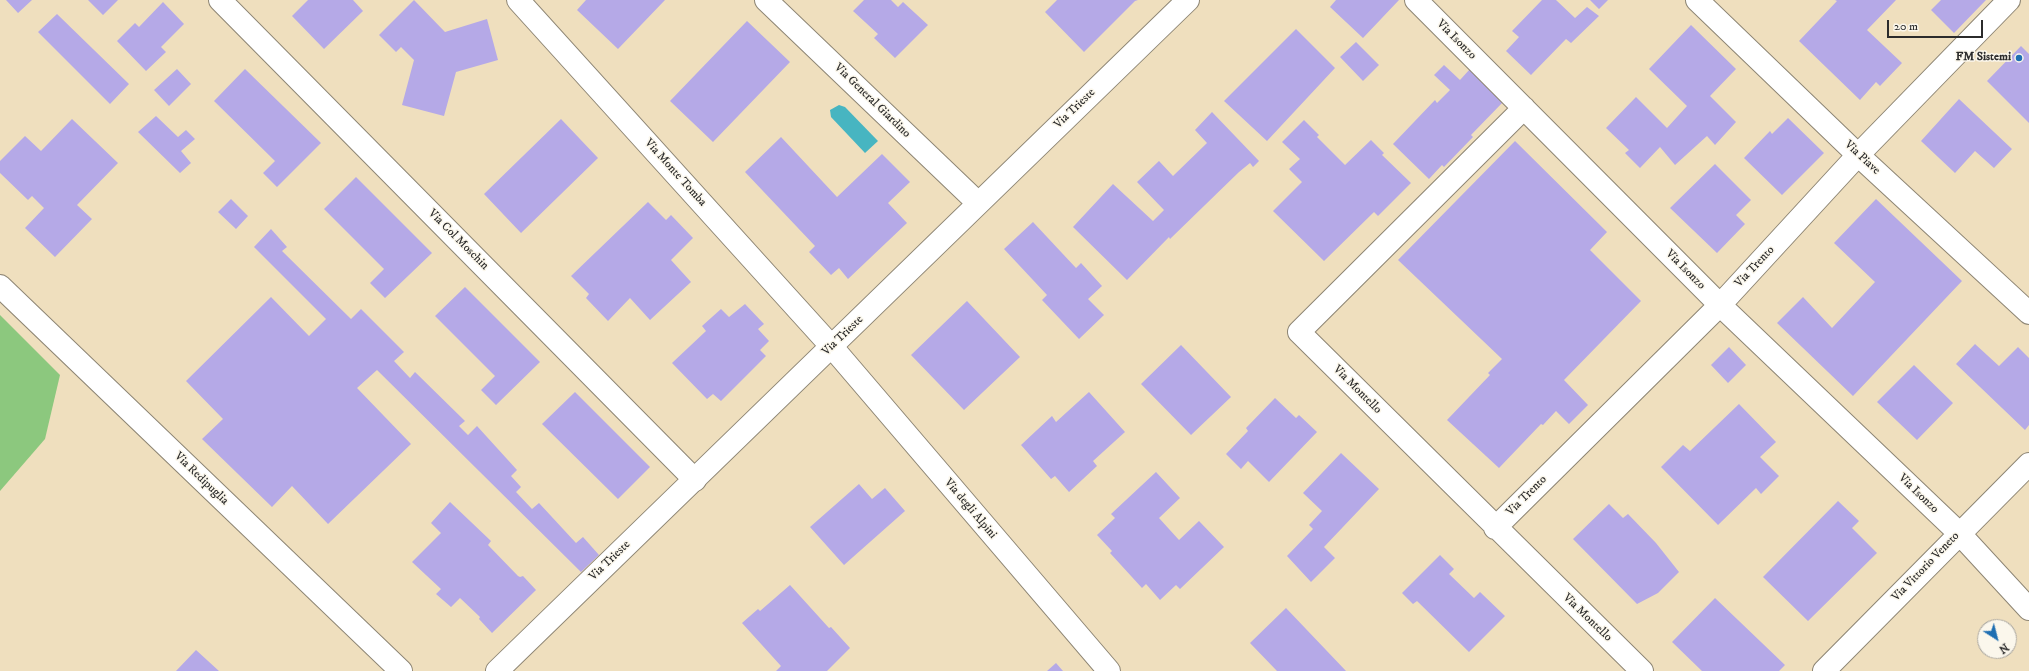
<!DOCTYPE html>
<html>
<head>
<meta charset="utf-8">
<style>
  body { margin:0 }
  #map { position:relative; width:2029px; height:671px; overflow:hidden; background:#efdfbe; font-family:"IM FELL DW Pica",serif }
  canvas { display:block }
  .north { position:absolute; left:1977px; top:619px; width:40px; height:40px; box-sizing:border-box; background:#fbf7ec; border:1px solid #a8a59f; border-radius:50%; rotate:144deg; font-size:11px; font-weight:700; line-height:16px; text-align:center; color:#2b2b2b }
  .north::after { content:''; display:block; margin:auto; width:14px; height:18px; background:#1f6fb2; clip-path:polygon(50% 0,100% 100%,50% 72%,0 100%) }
  .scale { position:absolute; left:1887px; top:20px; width:96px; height:18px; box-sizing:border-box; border:2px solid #2b2b2b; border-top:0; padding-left:5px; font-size:12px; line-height:14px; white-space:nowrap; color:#2b2b2b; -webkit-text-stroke:3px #fbf7ec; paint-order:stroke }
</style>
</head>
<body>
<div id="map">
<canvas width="2029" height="671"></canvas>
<div class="north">N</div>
<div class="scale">20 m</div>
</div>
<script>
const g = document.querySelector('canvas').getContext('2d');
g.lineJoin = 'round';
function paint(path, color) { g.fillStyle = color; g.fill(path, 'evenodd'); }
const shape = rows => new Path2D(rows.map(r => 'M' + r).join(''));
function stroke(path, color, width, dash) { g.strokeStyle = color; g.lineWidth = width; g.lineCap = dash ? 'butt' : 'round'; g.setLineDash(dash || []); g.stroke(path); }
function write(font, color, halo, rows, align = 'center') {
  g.font = font + ' "IM FELL DW Pica",serif'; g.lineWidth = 3; g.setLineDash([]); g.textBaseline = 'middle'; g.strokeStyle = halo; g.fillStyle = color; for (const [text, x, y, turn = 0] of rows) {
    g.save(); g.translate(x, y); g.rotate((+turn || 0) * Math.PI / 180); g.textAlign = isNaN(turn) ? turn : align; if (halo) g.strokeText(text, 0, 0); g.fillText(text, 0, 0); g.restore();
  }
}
paint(shape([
  [0,315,60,375,45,439,0,491]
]), '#8cc87e');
paint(shape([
  [839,105,845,107,878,141,865,153,831,117,830,110]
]), '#47b5c1');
paint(shape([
  [6,0,32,0,18,13],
  [88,0,118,0,103,15],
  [308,0,353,0,363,11,324,49,292,16],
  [414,0,445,32,487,19,498,60,456,72,444,116,402,105,414,60,401,47,396,52,379,35],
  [586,0,665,0,618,49,577,10],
  [864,0,891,0,898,7,903,2,928,25,895,58,874,38,878,34,853,11],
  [1057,0,1138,0,1135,1,1084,52,1045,12],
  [1336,0,1399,0,1363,38,1330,7],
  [1542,0,1556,0,1575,18,1587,7,1599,16,1571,43,1566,39,1531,75,1506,51,1519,37,1512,31],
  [1590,0,1608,0,1599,9],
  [1835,0,1896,0,1867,30,1902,63,1880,86,1876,82,1860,100,1799,41,1837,1],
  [1941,0,1986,0,1954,33,1931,10],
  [163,2,184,24,161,47,166,52,146,71,117,41,135,23,139,27],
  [57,14,129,84,110,104,38,32],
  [747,21,790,62,713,142,670,101],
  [1691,25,1736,69,1710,96,1736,122,1715,145,1707,136,1675,165,1660,147,1640,168,1625,153,1629,150,1606,128,1636,97,1667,128,1687,106,1649,69],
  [1296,29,1335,68,1267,141,1224,101],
  [1356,42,1379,65,1363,81,1340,57],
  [2021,46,2029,54,2029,123,1987,81],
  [1444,65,1460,80,1470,69,1504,101,1471,135,1473,137,1444,167,1442,165,1429,179,1393,144,1435,100,1437,103,1450,90,1434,75],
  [177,69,191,84,169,106,154,90],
  [245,69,321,143,277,187,263,173,275,161,214,101],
  [1959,99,2012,149,1994,168,1975,151,1955,173,1921,141],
  [1212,112,1259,161,1253,167,1250,163,1239,172,1170,239,1169,237,1127,280,1073,227,1113,184,1153,221,1164,210,1137,182,1159,161,1173,176,1207,143,1195,130],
  [156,116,178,137,186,130,195,139,181,151,191,163,180,173,138,132],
  [1788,118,1824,153,1782,195,1744,158,1770,131,1772,134],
  [72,119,118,163,77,205,92,219,55,257,25,228,44,208,32,196,28,200,0,173,0,161,25,136,41,151],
  [561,119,598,158,521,233,484,194],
  [1304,120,1319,135,1317,137,1345,165,1371,140,1384,153,1382,155,1411,183,1378,216,1374,212,1324,261,1273,211,1302,182,1289,169,1300,159,1282,142],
  [781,137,837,197,882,154,910,182,888,203,907,223,848,279,839,268,831,275,809,252,815,246,745,172],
  [1515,141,1607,232,1590,250,1641,301,1564,380,1588,405,1569,424,1556,411,1543,425,1541,424,1499,468,1447,420,1490,375,1488,373,1502,359,1398,260],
  [1715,164,1751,200,1736,215,1745,224,1717,253,1670,208],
  [356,177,432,253,385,298,370,283,384,269,324,209],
  [231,199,248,216,236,229,218,212],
  [1876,199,1962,281,1853,396,1777,323,1803,297,1832,328,1875,282,1834,243],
  [648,202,666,220,671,215,693,238,671,260,691,282,650,320,630,298,608,321,586,298,589,294,571,276],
  [1033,222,1076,268,1081,263,1102,286,1088,299,1104,315,1079,339,1042,300,1047,295,1004,249],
  [271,229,287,247,282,251,351,319,361,309,404,352,394,361,410,378,415,372,465,421,459,426,468,435,477,426,517,470,511,476,521,487,516,492,532,509,539,503,576,543,583,537,599,555,581,572,377,370,357,388,411,444,328,524,292,486,272,507,202,439,223,419,186,381,271,297,309,336,326,319,254,247],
  [465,287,540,362,496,405,481,390,495,376,435,316],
  [967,301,1020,357,964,410,911,355],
  [745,304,764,324,758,329,769,341,760,350,766,356,721,401,713,394,707,399,672,363,706,331,702,326,721,309,729,317],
  [1975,344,1999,366,2018,347,2029,358,2029,425,2025,430,1956,364],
  [1181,345,1231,397,1191,435,1141,384],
  [1729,347,1746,365,1728,383,1711,365],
  [1914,365,1953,403,1917,440,1877,402],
  [575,392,650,467,618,499,542,424],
  [1089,392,1125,432,1093,461,1097,466,1069,492,1055,476,1051,479,1021,445,1052,416,1056,422],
  [1275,398,1296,418,1299,415,1317,432,1269,482,1248,461,1241,469,1226,454,1248,431,1246,428],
  [1739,404,1776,442,1760,457,1779,476,1761,494,1756,488,1718,525,1661,467,1683,445,1690,451],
  [1341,453,1379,489,1324,547,1335,558,1311,582,1287,556,1313,529,1309,525,1322,511,1303,493],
  [1156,472,1180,498,1159,518,1179,540,1199,521,1224,547,1180,589,1176,585,1160,600,1146,584,1142,588,1110,553,1112,551,1097,535,1115,518,1111,514],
  [859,484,872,499,885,488,905,511,844,565,810,527],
  [1838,501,1859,521,1852,528,1877,553,1808,621,1763,577],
  [450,502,491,541,488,545,518,576,520,577,523,576,536,590,492,633,479,619,480,617,460,598,451,607,436,594,441,589,412,562,441,533,431,523],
  [1609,504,1623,518,1628,514,1656,543,1679,572,1658,593,1637,604,1573,539],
  [1440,555,1454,569,1449,574,1474,598,1480,592,1505,616,1469,652,1417,601,1413,604,1402,593],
  [790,585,829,628,831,627,850,648,827,671,776,671,781,666,742,623,758,609,760,611],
  [1715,598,1785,665,1779,671,1702,671,1672,642],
  [1286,608,1346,671,1277,671,1250,643],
  [196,650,219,671,176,671],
  [1056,663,1063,671,1047,671]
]), '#b5a9e7');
const minor = shape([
  [220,0,695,480],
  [518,0,832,347,1109,671],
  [766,0,978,203],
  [1416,0,1720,305,1959,533,2029,609],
  [1697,0,1858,155,2029,313],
  [1524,108,1299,332,1642,671],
  [0,286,401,671],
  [1495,528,1720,305,1858,155,2009,0],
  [1824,671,2029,464]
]);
const tertiary = shape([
  [497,671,1188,0]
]);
stroke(minor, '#8d8574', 24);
stroke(tertiary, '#8d8574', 24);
stroke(minor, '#fff', 22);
stroke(tertiary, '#fff', 22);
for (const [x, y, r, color] of [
  [2019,58,4,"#1f6fb2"]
]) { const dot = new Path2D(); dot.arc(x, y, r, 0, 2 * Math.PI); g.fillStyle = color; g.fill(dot); stroke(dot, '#fbf7ec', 1.5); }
write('12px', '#2b2b2b', '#fbf7ec', [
  ["Via Isonzo",1456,40,45],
  ["Via General Giardino",872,101,44],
  ["Via Trieste",1075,109,-44],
  ["Via Piave",1862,158,43],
  ["Via Monte Tomba",675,173,48],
  ["Via Col Moschin",458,240,45],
  ["Via Trento",1755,267,-47],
  ["Via Isonzo",1685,270,45],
  ["Via Trieste",843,336,-44],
  ["Via Montello",1357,390,45],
  ["Via Redipuglia",201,479,44],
  ["Via Isonzo",1918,494,44],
  ["Via Trento",1527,496,-45],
  ["Via degli Alpini",970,509,50],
  ["Via Trieste",610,561,-44],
  ["Via Vittorio Veneto",1926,567,-46],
  ["Via Montello",1587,618,44]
]);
write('bold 12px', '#2b2b2b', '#fbf7ec', [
  ["FM Sistemi",2011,58]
], 'right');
</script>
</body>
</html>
